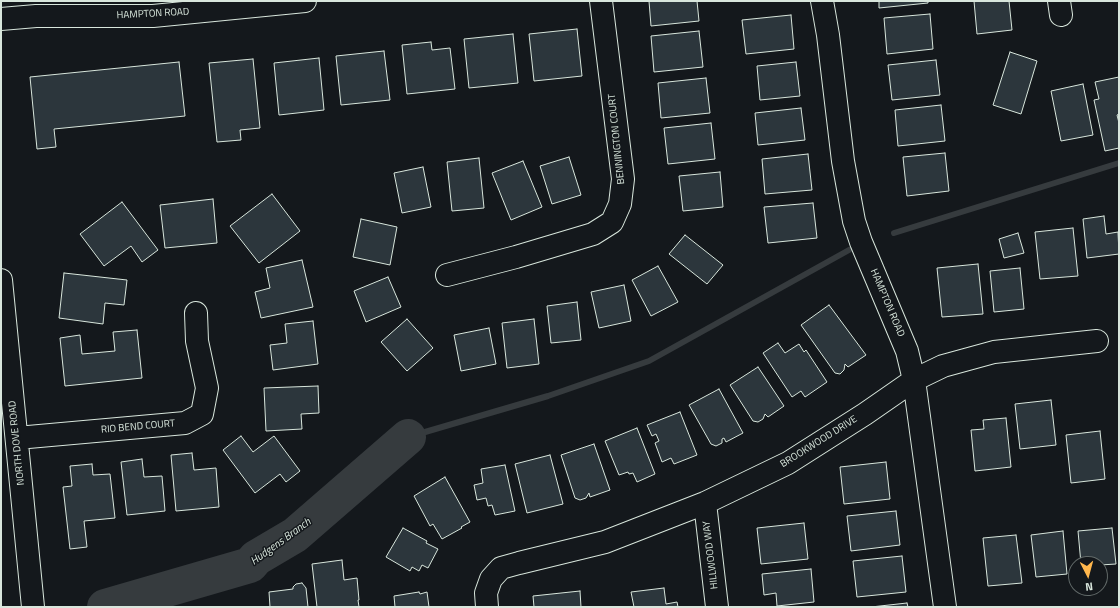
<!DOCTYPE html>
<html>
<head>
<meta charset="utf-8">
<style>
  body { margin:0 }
  #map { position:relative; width:1120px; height:608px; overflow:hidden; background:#14181c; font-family:"Titillium Web",sans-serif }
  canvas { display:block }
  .frame { position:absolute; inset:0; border:2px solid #d8e6dc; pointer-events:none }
  .north { position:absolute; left:1068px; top:556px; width:40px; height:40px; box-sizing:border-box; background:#14181c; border:1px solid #626a69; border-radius:50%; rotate:174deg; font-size:11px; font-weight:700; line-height:16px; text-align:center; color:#d8e6dc }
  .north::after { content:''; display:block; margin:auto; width:14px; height:18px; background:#ffb74d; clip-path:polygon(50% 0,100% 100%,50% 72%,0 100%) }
</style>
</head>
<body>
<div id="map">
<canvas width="1120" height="608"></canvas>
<div class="frame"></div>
<div class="north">N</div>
</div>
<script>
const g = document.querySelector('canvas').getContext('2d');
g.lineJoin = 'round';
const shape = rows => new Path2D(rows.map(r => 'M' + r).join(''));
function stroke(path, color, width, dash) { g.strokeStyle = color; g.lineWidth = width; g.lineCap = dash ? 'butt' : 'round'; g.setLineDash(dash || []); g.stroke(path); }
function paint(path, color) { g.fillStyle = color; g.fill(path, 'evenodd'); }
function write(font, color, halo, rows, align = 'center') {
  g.font = font + ' "Titillium Web",sans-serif'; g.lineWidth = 3; g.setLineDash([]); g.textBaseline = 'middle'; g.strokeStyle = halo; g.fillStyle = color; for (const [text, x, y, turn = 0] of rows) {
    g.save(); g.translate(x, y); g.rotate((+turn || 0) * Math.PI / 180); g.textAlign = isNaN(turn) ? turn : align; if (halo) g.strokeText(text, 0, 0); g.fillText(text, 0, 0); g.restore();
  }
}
stroke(shape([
  [894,233,1119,163],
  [408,437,548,396,649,361,849,250]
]), '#363b3e', 6);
stroke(shape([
  [105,607,250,565,256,558,295,535,408,437]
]), '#363b3e', 36);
const building = shape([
  [649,1,697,1,699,21,651,26,649,1],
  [879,1,928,1,928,3,879,8,879,1],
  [974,1,1009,1,1012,30,977,34,974,1],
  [930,14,933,49,887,54,884,18,930,14],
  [791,15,794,49,746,54,742,20,791,15],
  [577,29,582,76,534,81,529,34,577,29],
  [699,31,703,67,654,72,651,36,699,31],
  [513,34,518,83,469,88,464,39,513,34],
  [431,42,432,50,450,48,455,89,407,94,402,45,431,42],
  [384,51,390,100,341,105,336,56,384,51],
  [1010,52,1037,61,1021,114,993,105,1010,52],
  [319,58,324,110,279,115,274,63,319,58],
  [253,59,260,128,240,130,241,140,217,142,209,63,253,59],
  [936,60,940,95,892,100,888,65,936,60],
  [179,62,185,116,54,129,56,147,37,149,30,77,179,62],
  [796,62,800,96,760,100,757,66,796,62],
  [1119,77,1119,114,1117,115,1119,123,1119,148,1105,151,1094,100,1099,99,1095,82,1119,77],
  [706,78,710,113,661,118,658,83,706,78],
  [1083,84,1093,135,1061,141,1051,91,1083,84],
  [941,105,945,141,898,146,895,110,941,105],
  [801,108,805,140,758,145,755,113,801,108],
  [711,123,715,159,668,164,664,128,711,123],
  [945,153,949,191,907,196,903,157,945,153],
  [808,154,812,190,765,194,762,159,808,154],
  [569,157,581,195,552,204,540,166,569,157],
  [479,158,484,208,452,211,447,162,479,158],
  [523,161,542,207,511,220,492,173,523,161],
  [423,167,431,207,402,213,394,173,423,167],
  [720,172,723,207,683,211,679,176,720,172],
  [272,194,300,231,259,263,230,226,272,194],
  [213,199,217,243,165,248,160,205,213,199],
  [122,202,158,250,142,262,131,246,104,266,80,234,122,202],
  [813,203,817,238,768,243,764,207,813,203],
  [1104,216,1106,234,1118,232,1119,254,1087,258,1083,219,1104,216],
  [361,219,397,227,390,265,353,257,361,219],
  [1073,228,1078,276,1040,279,1035,232,1073,228],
  [1018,233,1024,253,1004,258,999,239,1018,233],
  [685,235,723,265,707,284,669,254,685,235],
  [302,260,313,307,261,318,255,292,270,288,266,268,302,260],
  [978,264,983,314,942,317,937,268,978,264],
  [658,266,678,302,651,316,632,280,658,266],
  [1020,268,1024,309,994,312,990,271,1020,268],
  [64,273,127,280,124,305,105,303,103,324,59,318,64,273],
  [388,277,401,307,366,322,354,291,388,277],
  [624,285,631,321,599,328,591,292,624,285],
  [577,302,581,340,551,343,547,306,577,302],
  [829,305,866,355,848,367,845,364,844,370,840,374,835,373,801,325,829,305],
  [407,319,433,348,407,371,381,342,407,319],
  [534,319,539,364,507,368,502,323,534,319],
  [313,321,318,364,273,370,270,345,287,343,285,324,313,321],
  [489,328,496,364,461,371,454,335,489,328],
  [137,330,142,378,65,386,60,338,80,335,82,354,115,351,113,332,137,330],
  [778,343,785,353,799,344,804,352,806,350,827,382,805,397,801,391,792,397,763,353,778,343],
  [758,367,784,406,768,417,765,414,763,419,758,422,753,421,730,385,758,367],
  [318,386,319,413,301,414,302,429,266,431,264,388,318,386],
  [719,389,743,433,726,442,724,438,722,439,722,443,716,446,711,444,689,405,719,389],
  [1051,400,1056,445,1020,449,1015,404,1051,400],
  [680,412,697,455,674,464,671,458,662,462,655,443,659,441,656,434,652,436,647,425,680,412],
  [1006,418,1011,467,975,471,971,430,984,429,983,420,1006,418],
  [637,428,655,474,637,482,633,473,629,474,628,472,619,475,605,441,637,428],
  [1100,431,1105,479,1071,483,1066,435,1100,431],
  [241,436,253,452,274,436,300,471,286,482,280,474,255,493,223,450,241,436],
  [594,444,610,490,590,497,589,493,586,498,580,500,575,498,561,455,594,444],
  [192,453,194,470,216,468,219,507,176,511,171,455,192,453],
  [550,455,563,504,527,513,515,464,550,455],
  [142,459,144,477,162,476,165,511,127,515,121,462,142,459],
  [886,462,890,499,844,504,840,467,886,462],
  [92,464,93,475,110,474,115,518,84,521,87,547,70,549,63,487,72,486,70,466,92,464],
  [505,465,515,511,495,515,492,505,488,506,486,498,477,500,474,485,483,483,481,469,505,465],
  [445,477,470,522,461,527,462,528,442,539,433,524,430,526,414,496,445,477],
  [896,511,900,545,851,551,847,516,896,511],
  [804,523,808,559,761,564,757,528,804,523],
  [403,528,427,541,426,543,438,549,428,568,422,565,419,571,412,567,410,571,386,557,403,528],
  [1112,528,1116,564,1100,565,1100,564,1081,564,1078,531,1112,528],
  [1063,531,1067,574,1036,577,1031,535,1063,531],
  [1016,535,1022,583,988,586,983,538,1016,535],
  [902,556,906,592,857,597,853,561,902,556],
  [342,560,344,580,357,578,359,600,358,600,359,607,317,607,312,564,342,560],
  [811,569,814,602,777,606,776,593,764,595,762,574,811,569],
  [302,583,306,588,308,607,270,607,269,592,293,589,293,587,296,584,302,583],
  [664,588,666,604,677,602,678,607,634,607,631,592,664,588],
  [580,591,581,607,534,607,533,596,580,591],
  [419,592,420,594,427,592,429,607,395,607,394,596,419,592],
  [907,603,908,607,871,607,907,603]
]);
paint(building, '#2c363c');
stroke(building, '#d8e6dc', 1);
const minor = shape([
  [822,1,828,35,843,161,854,221,861,242,907,351,914,380,945,607],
  [1059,1,1061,15],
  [1,19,36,16,153,16,305,1],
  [447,275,516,257,593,234,612,222,620,204,623,179,601,1],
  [1,280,33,607],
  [17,438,185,423,202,414,207,388,197,341,196,313],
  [705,503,717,607],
  [487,607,486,593,491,579,501,568,519,563,605,542,705,503,788,463,865,414,914,380,943,366,994,352,1097,341]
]);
stroke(minor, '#d8e6dc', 24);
stroke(minor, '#14181c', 22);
write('10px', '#d8e6dc', '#14181c', [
  ["HAMPTON ROAD",153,14,-3],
  ["BENNINGTON COURT",617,139,-96],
  ["HAMPTON ROAD",887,303,67],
  ["RIO BEND COURT",138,427,-5],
  ["BROOKWOOD DRIVE",819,442,-32],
  ["NORTH DOVE ROAD",17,443,-96],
  ["HILLWOOD WAY",711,555,-97]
]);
write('italic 11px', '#d8e6dc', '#14181c', [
  ["Hudgens Branch",281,542,-36]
]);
</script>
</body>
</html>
